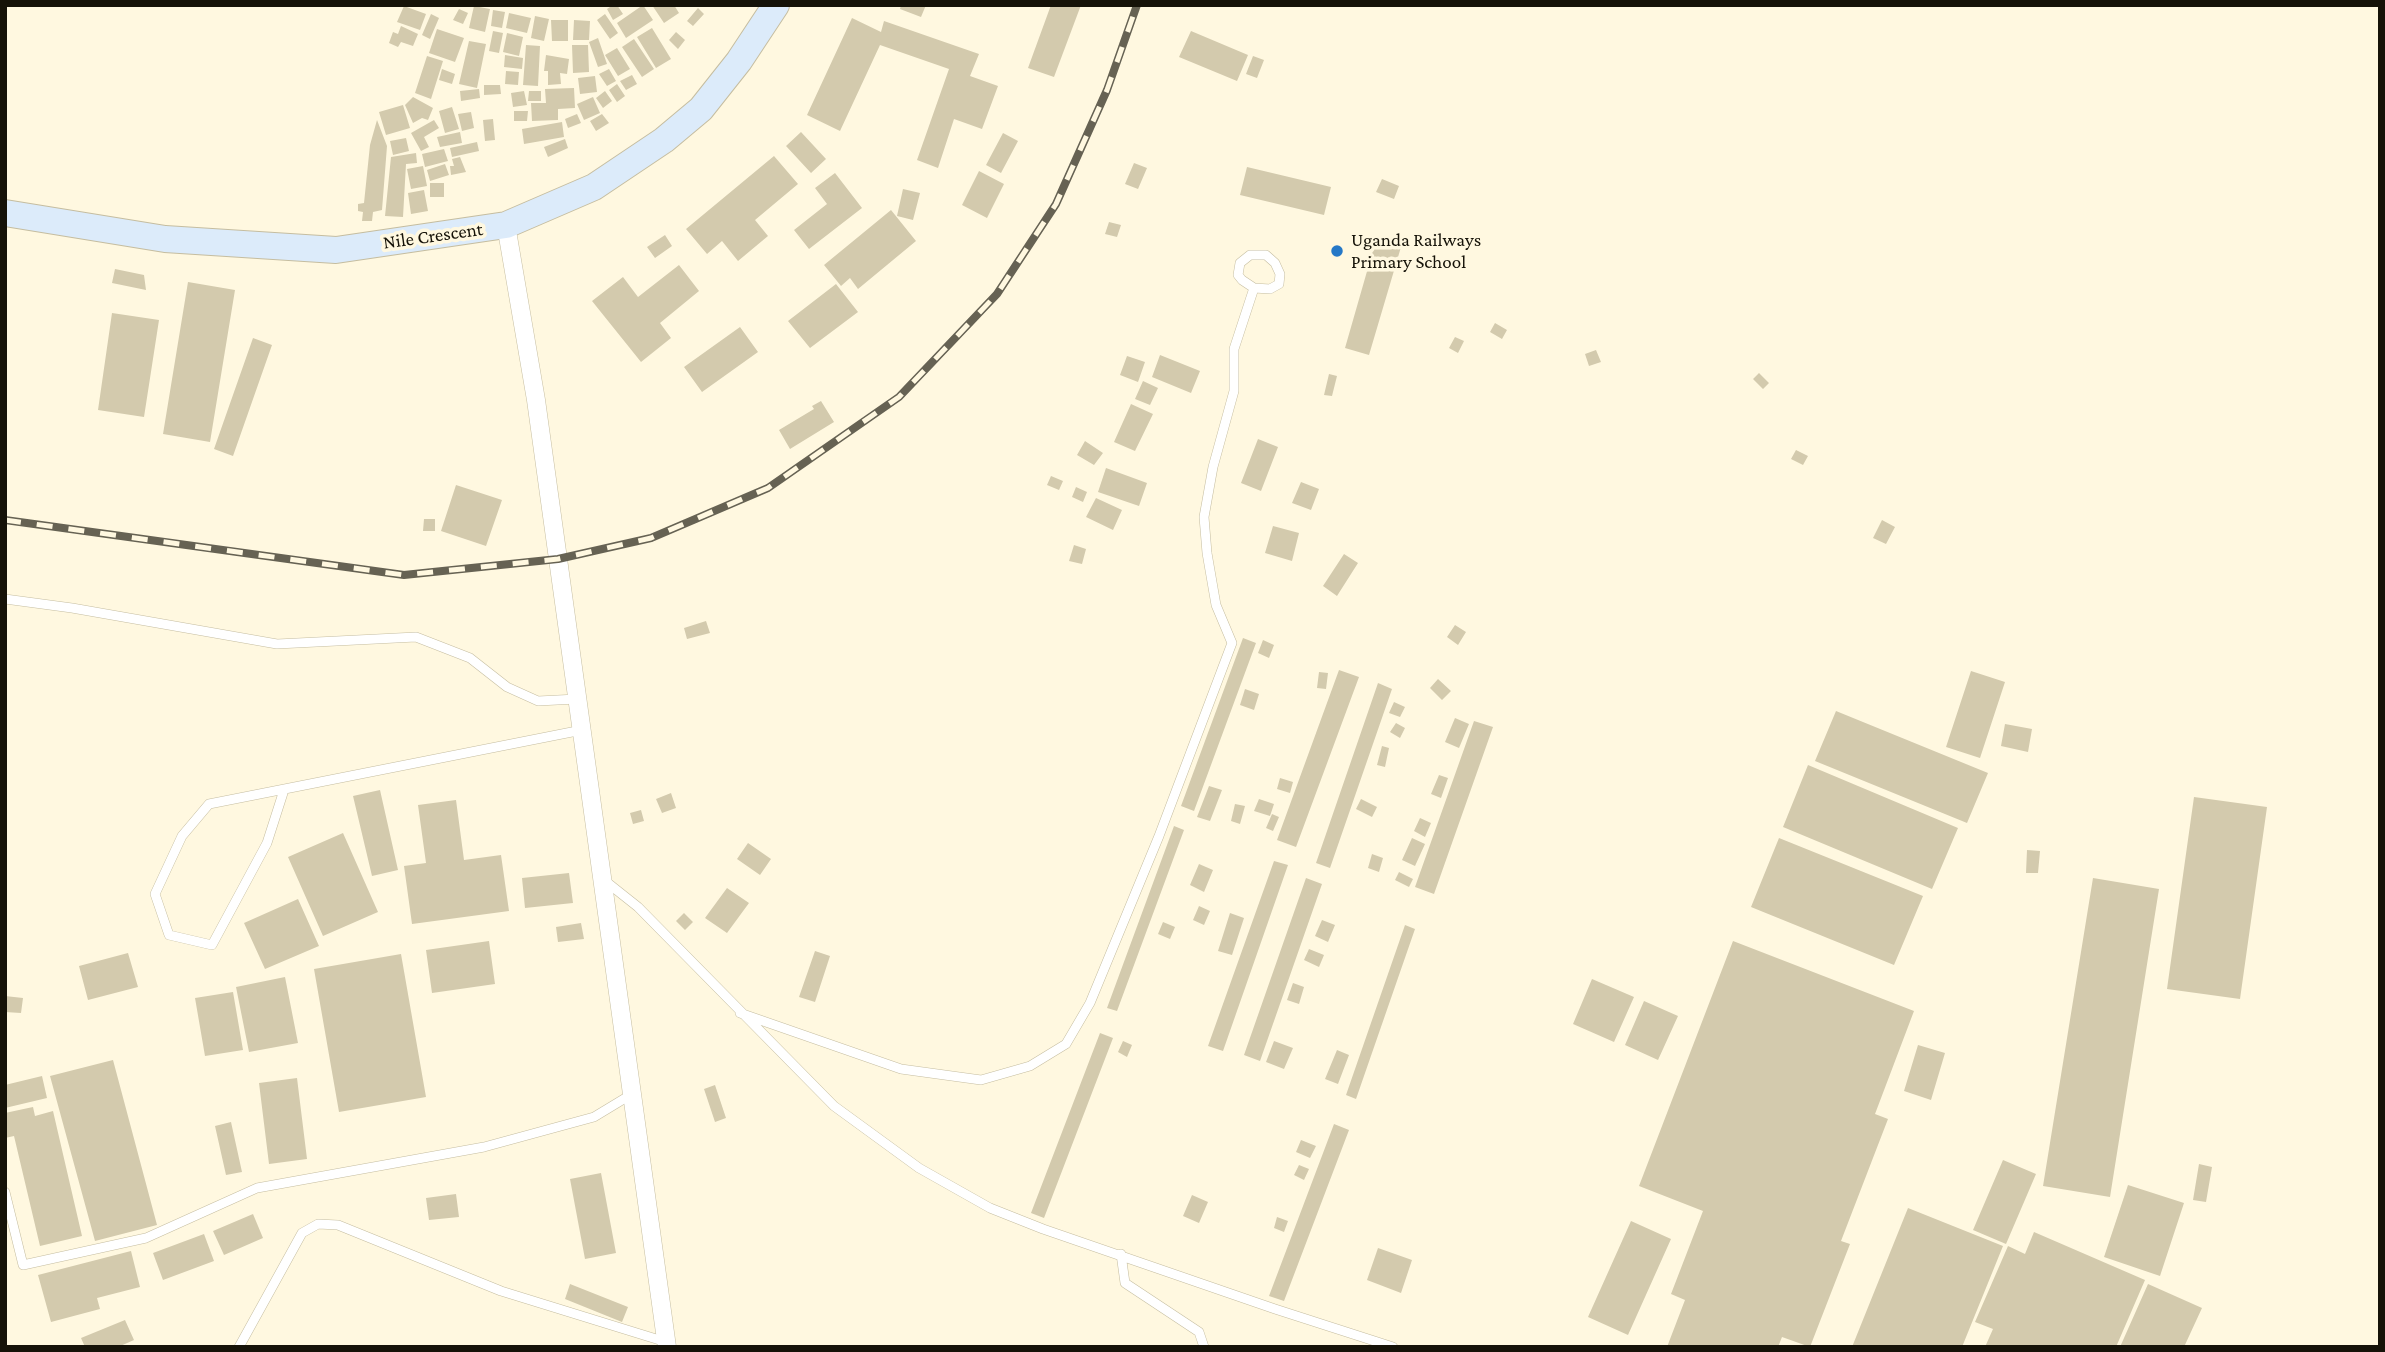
<!DOCTYPE html>
<html>
<head>
<meta charset="utf-8">
<style>
  body { margin:0 }
  #map { position:relative; width:2385px; height:1352px; overflow:hidden; background:#fff8e0; font-family:"Crimson Pro",serif }
  canvas { display:block }
  .frame { position:absolute; inset:0; border:7px solid #151208; pointer-events:none }
</style>
</head>
<body>
<div id="map">
<canvas width="2385" height="1352"></canvas>
<div class="frame"></div>
</div>
<script>
const g = document.querySelector('canvas').getContext('2d');
g.lineJoin = 'round';
function paint(path, color) { g.fillStyle = color; g.fill(path, 'evenodd'); }
const shape = rows => new Path2D(rows.map(r => 'M' + r).join(''));
function stroke(path, color, width, dash) { g.strokeStyle = color; g.lineWidth = width; g.lineCap = dash ? 'butt' : 'round'; g.setLineDash(dash || []); g.stroke(path); }
function write(font, color, halo, rows, align = 'center') {
  g.font = font + ' "Crimson Pro",serif'; g.lineWidth = 7; g.setLineDash([]); g.textBaseline = 'middle'; g.strokeStyle = halo; g.fillStyle = color; for (const [text, x, y, turn = 0] of rows) {
    g.save(); g.translate(x, y); g.rotate((+turn || 0) * Math.PI / 180); g.textAlign = isNaN(turn) ? turn : align; if (halo) g.strokeText(text, 0, 0); g.fillText(text, 0, 0); g.restore();
  }
}
paint(shape([
  [613,5,617,5,623,14,613,20,607,9],
  [643,5,653,20,626,38,617,23],
  [652,5,674,5,679,13,664,23],
  [901,5,926,5,921,17,900,9],
  [1051,5,1081,5,1054,77,1028,68],
  [404,6,426,14,420,30,397,22],
  [474,6,490,9,485,32,469,28],
  [698,8,704,14,693,26,687,21],
  [459,9,468,13,463,24,453,20],
  [493,10,505,12,502,28,491,26],
  [509,13,531,18,527,33,506,28],
  [431,14,439,18,430,39,422,35],
  [605,14,618,33,610,39,597,20],
  [535,16,549,19,544,41,531,38],
  [852,18,881,32,884,21,979,54,970,76,998,86,982,129,954,119,938,168,917,160,949,69,880,45,840,131,807,115],
  [551,20,568,20,568,41,552,41],
  [574,20,590,21,589,40,573,40],
  [401,26,418,34,413,46,401,42,398,47,389,43,393,32,398,34],
  [652,28,671,59,656,68,637,37],
  [437,29,464,38,455,62,429,53],
  [493,31,503,33,499,53,489,51],
  [1191,31,1248,55,1237,81,1179,57],
  [676,32,685,40,678,49,669,40],
  [507,33,523,37,519,56,503,52],
  [598,38,607,64,598,67,589,42],
  [634,39,654,69,642,77,622,47],
  [469,41,486,44,477,88,459,84],
  [526,45,540,46,538,86,523,85],
  [572,45,588,45,589,72,573,73],
  [617,48,630,69,618,76,605,55],
  [505,55,523,58,522,69,504,67],
  [546,55,569,59,567,74,560,73,561,84,548,85,548,71,544,71],
  [427,56,443,61,431,99,415,93],
  [1253,56,1264,60,1257,78,1246,74],
  [442,69,455,74,452,84,439,80],
  [609,69,616,81,607,86,599,74],
  [506,71,519,72,518,85,505,84],
  [632,75,637,84,626,90,620,81],
  [595,76,597,92,580,94,578,78],
  [617,84,625,96,617,102,609,90],
  [484,85,500,85,501,94,484,95],
  [574,88,575,108,558,109,558,120,532,121,531,103,546,103,545,89],
  [479,89,480,98,461,101,460,91],
  [524,91,527,105,513,107,511,93],
  [529,91,541,91,541,101,528,101],
  [605,91,612,101,603,108,596,98],
  [413,97,433,108,428,120,422,118,413,123,405,105],
  [593,97,600,113,584,120,577,104],
  [403,105,410,128,386,135,379,112],
  [452,107,459,129,445,133,439,111],
  [514,111,528,111,527,121,514,121],
  [471,112,474,128,462,131,458,114],
  [577,114,581,123,568,128,565,119],
  [602,114,609,123,596,131,590,121],
  [493,119,495,140,485,141,483,120],
  [377,120,387,146,382,210,373,212,372,221,362,221,363,212,358,211,358,204,364,203,370,145],
  [434,120,439,128,424,137,429,147,421,151,411,133],
  [562,122,564,137,524,144,522,129],
  [460,132,462,143,440,147,437,137],
  [801,132,826,159,811,173,786,146],
  [1003,133,1018,141,1001,173,986,165],
  [406,138,409,151,393,155,390,141],
  [565,139,568,148,548,157,544,147],
  [477,142,479,151,452,157,450,148],
  [444,149,448,161,425,167,422,154],
  [416,153,417,163,406,164,403,217,385,216,391,157],
  [774,156,798,184,755,220,768,236,738,261,722,241,707,254,686,229],
  [460,157,466,172,451,175,450,166,454,166,452,159],
  [1134,163,1147,168,1138,189,1125,184],
  [445,164,449,175,430,181,427,170],
  [423,166,427,186,411,189,407,169],
  [1247,167,1331,187,1324,215,1240,195],
  [979,171,1004,184,987,218,962,205],
  [835,173,862,208,809,249,794,230,827,204,815,188],
  [1382,179,1399,186,1394,199,1376,192],
  [430,183,444,183,444,197,430,197],
  [903,189,920,193,913,220,897,216],
  [424,190,428,211,411,214,408,193],
  [891,210,916,241,858,289,850,278,841,286,824,265],
  [1109,222,1121,225,1117,237,1105,234],
  [665,235,672,246,655,258,647,247],
  [1376,240,1401,247,1369,355,1345,348],
  [679,265,699,291,660,323,671,338,641,362,592,301,623,277,638,297],
  [115,269,144,275,146,290,112,283],
  [188,282,235,290,210,442,163,434],
  [836,284,858,312,810,348,788,321],
  [112,313,159,320,144,417,98,410],
  [1495,323,1507,330,1502,339,1490,332],
  [740,327,758,352,702,392,684,367],
  [1455,337,1464,341,1458,353,1449,348],
  [253,338,272,345,233,456,214,449],
  [1596,350,1601,362,1589,366,1585,354],
  [1160,355,1200,371,1191,393,1152,377],
  [1127,356,1145,362,1138,382,1120,375],
  [1759,373,1769,383,1763,389,1753,379],
  [1329,374,1337,376,1332,396,1324,395],
  [1143,381,1158,388,1150,405,1135,399],
  [821,401,834,422,790,449,779,430,814,409,812,406],
  [1131,404,1153,414,1135,451,1114,442],
  [1258,439,1278,447,1261,491,1241,483],
  [1085,441,1103,453,1094,465,1077,455],
  [1796,450,1808,456,1803,465,1791,459],
  [1106,468,1147,483,1139,506,1098,492],
  [1051,476,1063,481,1059,490,1047,485],
  [1301,482,1319,489,1311,510,1292,503],
  [456,485,502,500,486,546,441,531],
  [1076,487,1087,492,1083,502,1072,497],
  [1096,498,1122,510,1113,530,1086,517],
  [424,519,435,519,435,531,423,531],
  [1882,520,1895,527,1886,544,1873,538],
  [1273,526,1299,533,1292,561,1265,553],
  [1074,545,1086,549,1082,564,1069,561],
  [1344,554,1358,563,1337,596,1323,586],
  [706,621,710,633,687,639,684,628],
  [1455,625,1466,632,1458,645,1447,637],
  [1243,638,1256,643,1194,811,1181,806],
  [1263,640,1274,645,1269,658,1258,653],
  [1339,670,1359,677,1296,847,1277,840],
  [1971,671,2005,682,1980,758,1946,747],
  [1319,672,1328,673,1326,689,1317,688],
  [1438,679,1451,691,1442,700,1430,688],
  [1378,683,1392,689,1330,868,1316,863],
  [1245,689,1259,694,1254,710,1240,705],
  [1394,702,1405,707,1400,717,1389,713],
  [1836,711,1988,773,1967,823,1815,761],
  [1455,718,1469,724,1459,748,1445,742],
  [1474,721,1493,727,1434,894,1415,887],
  [1396,723,1405,728,1400,738,1390,732],
  [2005,724,2032,729,2028,752,2001,746],
  [1382,746,1389,748,1385,767,1377,765],
  [1808,765,1958,828,1932,889,1783,827],
  [1439,775,1448,778,1441,798,1431,794],
  [1280,778,1293,782,1290,793,1277,789],
  [1209,786,1222,790,1210,821,1197,817],
  [380,790,398,870,372,876,353,796],
  [671,793,676,808,662,813,656,799],
  [2194,797,2267,807,2240,999,2167,989],
  [1259,799,1274,804,1270,816,1254,811],
  [1361,799,1377,807,1372,817,1356,809],
  [456,800,464,860,501,855,509,911,412,924,404,866,426,863,418,805],
  [1235,804,1245,806,1240,824,1231,821],
  [641,810,644,821,633,824,630,813],
  [1272,814,1279,817,1273,831,1266,828],
  [1420,818,1431,823,1425,837,1414,831],
  [1174,826,1184,830,1117,1011,1107,1008],
  [343,833,378,912,323,936,288,857],
  [1412,838,1425,844,1415,866,1402,860],
  [1779,838,1923,896,1894,965,1751,907],
  [748,843,771,859,760,875,737,859],
  [2027,850,2040,851,2038,873,2026,873],
  [1372,854,1383,858,1379,872,1368,868],
  [1274,861,1288,865,1223,1051,1208,1046],
  [1199,864,1213,870,1204,892,1190,885],
  [1399,872,1413,879,1409,887,1395,880],
  [569,873,573,903,525,908,522,878],
  [1306,878,1322,884,1260,1061,1244,1055],
  [2093,878,2159,889,2110,1197,2043,1186],
  [727,888,749,903,727,933,705,918],
  [298,899,319,946,265,969,244,923],
  [1199,906,1210,911,1204,925,1193,920],
  [684,913,693,922,685,930,676,921],
  [1230,913,1244,918,1232,955,1218,951],
  [1322,920,1335,925,1328,942,1315,936],
  [1163,922,1175,927,1170,939,1158,934],
  [581,923,584,939,558,942,556,927],
  [1405,925,1415,929,1356,1099,1346,1095],
  [489,941,495,984,432,993,426,950],
  [1733,941,1914,1011,1875,1114,1888,1119,1841,1241,1850,1244,1810,1347,1782,1337,1778,1347,1667,1347,1685,1300,1671,1294,1703,1211,1639,1186],
  [1309,949,1324,955,1319,967,1304,960],
  [815,951,830,956,815,1002,799,997],
  [128,953,138,987,88,1000,79,966],
  [401,954,426,1097,339,1112,314,969],
  [285,977,298,1043,249,1052,236,987],
  [1592,979,1634,997,1614,1042,1573,1024],
  [1293,983,1304,987,1299,1004,1287,1000],
  [233,992,243,1050,205,1056,195,998],
  [5,996,23,998,21,1013,5,1012],
  [1644,1001,1678,1016,1658,1060,1625,1045],
  [1100,1033,1113,1038,1044,1218,1031,1213],
  [1123,1041,1132,1045,1127,1057,1118,1052],
  [1274,1041,1293,1048,1284,1069,1266,1062],
  [1918,1045,1945,1053,1931,1100,1904,1091],
  [1337,1050,1349,1055,1338,1084,1325,1079],
  [113,1060,157,1225,95,1241,50,1076],
  [42,1076,47,1098,5,1108,5,1085],
  [297,1078,307,1159,269,1164,259,1083],
  [715,1085,726,1118,715,1122,704,1089],
  [33,1107,35,1116,53,1111,82,1236,40,1246,14,1136,5,1138,5,1113],
  [231,1122,242,1172,226,1175,215,1126],
  [1334,1124,1349,1130,1284,1301,1269,1296],
  [1301,1140,1316,1146,1310,1158,1296,1152],
  [2003,1160,2036,1174,2006,1244,1973,1230],
  [2199,1164,2212,1167,2206,1202,2193,1200],
  [1299,1165,1309,1169,1304,1180,1294,1175],
  [601,1173,616,1253,585,1259,570,1179],
  [2128,1185,2184,1203,2160,1276,2104,1257],
  [456,1194,459,1217,429,1220,426,1198],
  [1192,1195,1208,1202,1199,1223,1183,1216],
  [1908,1208,2003,1246,1962,1347,1852,1347],
  [253,1214,263,1238,224,1255,213,1231],
  [1277,1217,1288,1221,1284,1232,1274,1228],
  [1631,1221,1671,1239,1628,1335,1588,1317],
  [2034,1232,2145,1280,2116,1347,1985,1347,1993,1329,1975,1322,2008,1246,2025,1254],
  [204,1234,214,1261,163,1280,153,1253],
  [1378,1248,1412,1260,1401,1293,1367,1280],
  [131,1251,140,1287,97,1298,100,1309,51,1322,38,1275],
  [570,1284,628,1307,622,1322,565,1299],
  [2148,1284,2202,1308,2184,1347,2120,1347],
  [125,1320,134,1340,118,1347,85,1347,81,1338]
]), '#d3caad');
const lane = shape([
  [1250,255,1266,255,1275,263,1280,274,1279,284,1270,289,1254,288,1242,280,1238,275,1240,263,1250,255],
  [5,599,72,608,277,644,416,637,470,658,507,687,538,701,577,699],
  [284,790,267,843,212,945,169,935,155,894,182,836,209,804,582,730],
  [604,880,638,907,834,1106,919,1168,990,1208,1043,1229,1275,1309,1393,1347],
  [740,1013,901,1069,981,1080,1030,1066,1066,1044,1090,1003,1159,836,1232,643,1216,605,1207,553,1204,517,1213,467,1234,391,1234,349,1254,288],
  [5,1192,23,1265,146,1238,257,1188,484,1147,594,1117,632,1094],
  [1121,1254,1125,1283,1199,1332,1204,1347],
  [239,1347,302,1233,318,1224,338,1225,501,1291,666,1342]
]);
const street = shape([
  [506,225,536,400,667,1347]
]);
const secondary = shape([
  [5,213,165,239,336,250,506,225,594,187,664,140,701,109,739,61,776,5]
]);
stroke(lane, '#c5bda0', 10);
stroke(street, '#c5bda0', 19);
stroke(secondary, '#c5bda0', 28);
stroke(lane, '#fff', 9);
stroke(street, '#fff', 18);
stroke(secondary, '#dcebfa', 26);
const rail = shape([
  [5,520,404,575,558,559,651,538,768,488,899,397,997,294,1056,204,1107,90,1137,5]
]);
stroke(rail, '#666253', 8);
stroke(rail, '#fff8e0', 5, [16]);
for (const [x, y, r, color] of [
  [1337,251,7,"#2578c7"]
]) { const dot = new Path2D(); dot.arc(x, y, r, 0, 2 * Math.PI); g.fillStyle = color; g.fill(dot); stroke(dot, '#fff8e0', 2.5); }
write('19px', '#151208', '#fff8e0', [
  ["Nile Crescent",433,236,-8]
]);
write('19px', '#151208', '#fff8e0', [
  ["Uganda Railways",1351,240],
  ["Primary School",1351,262]
], 'left');
</script>
</body>
</html>
